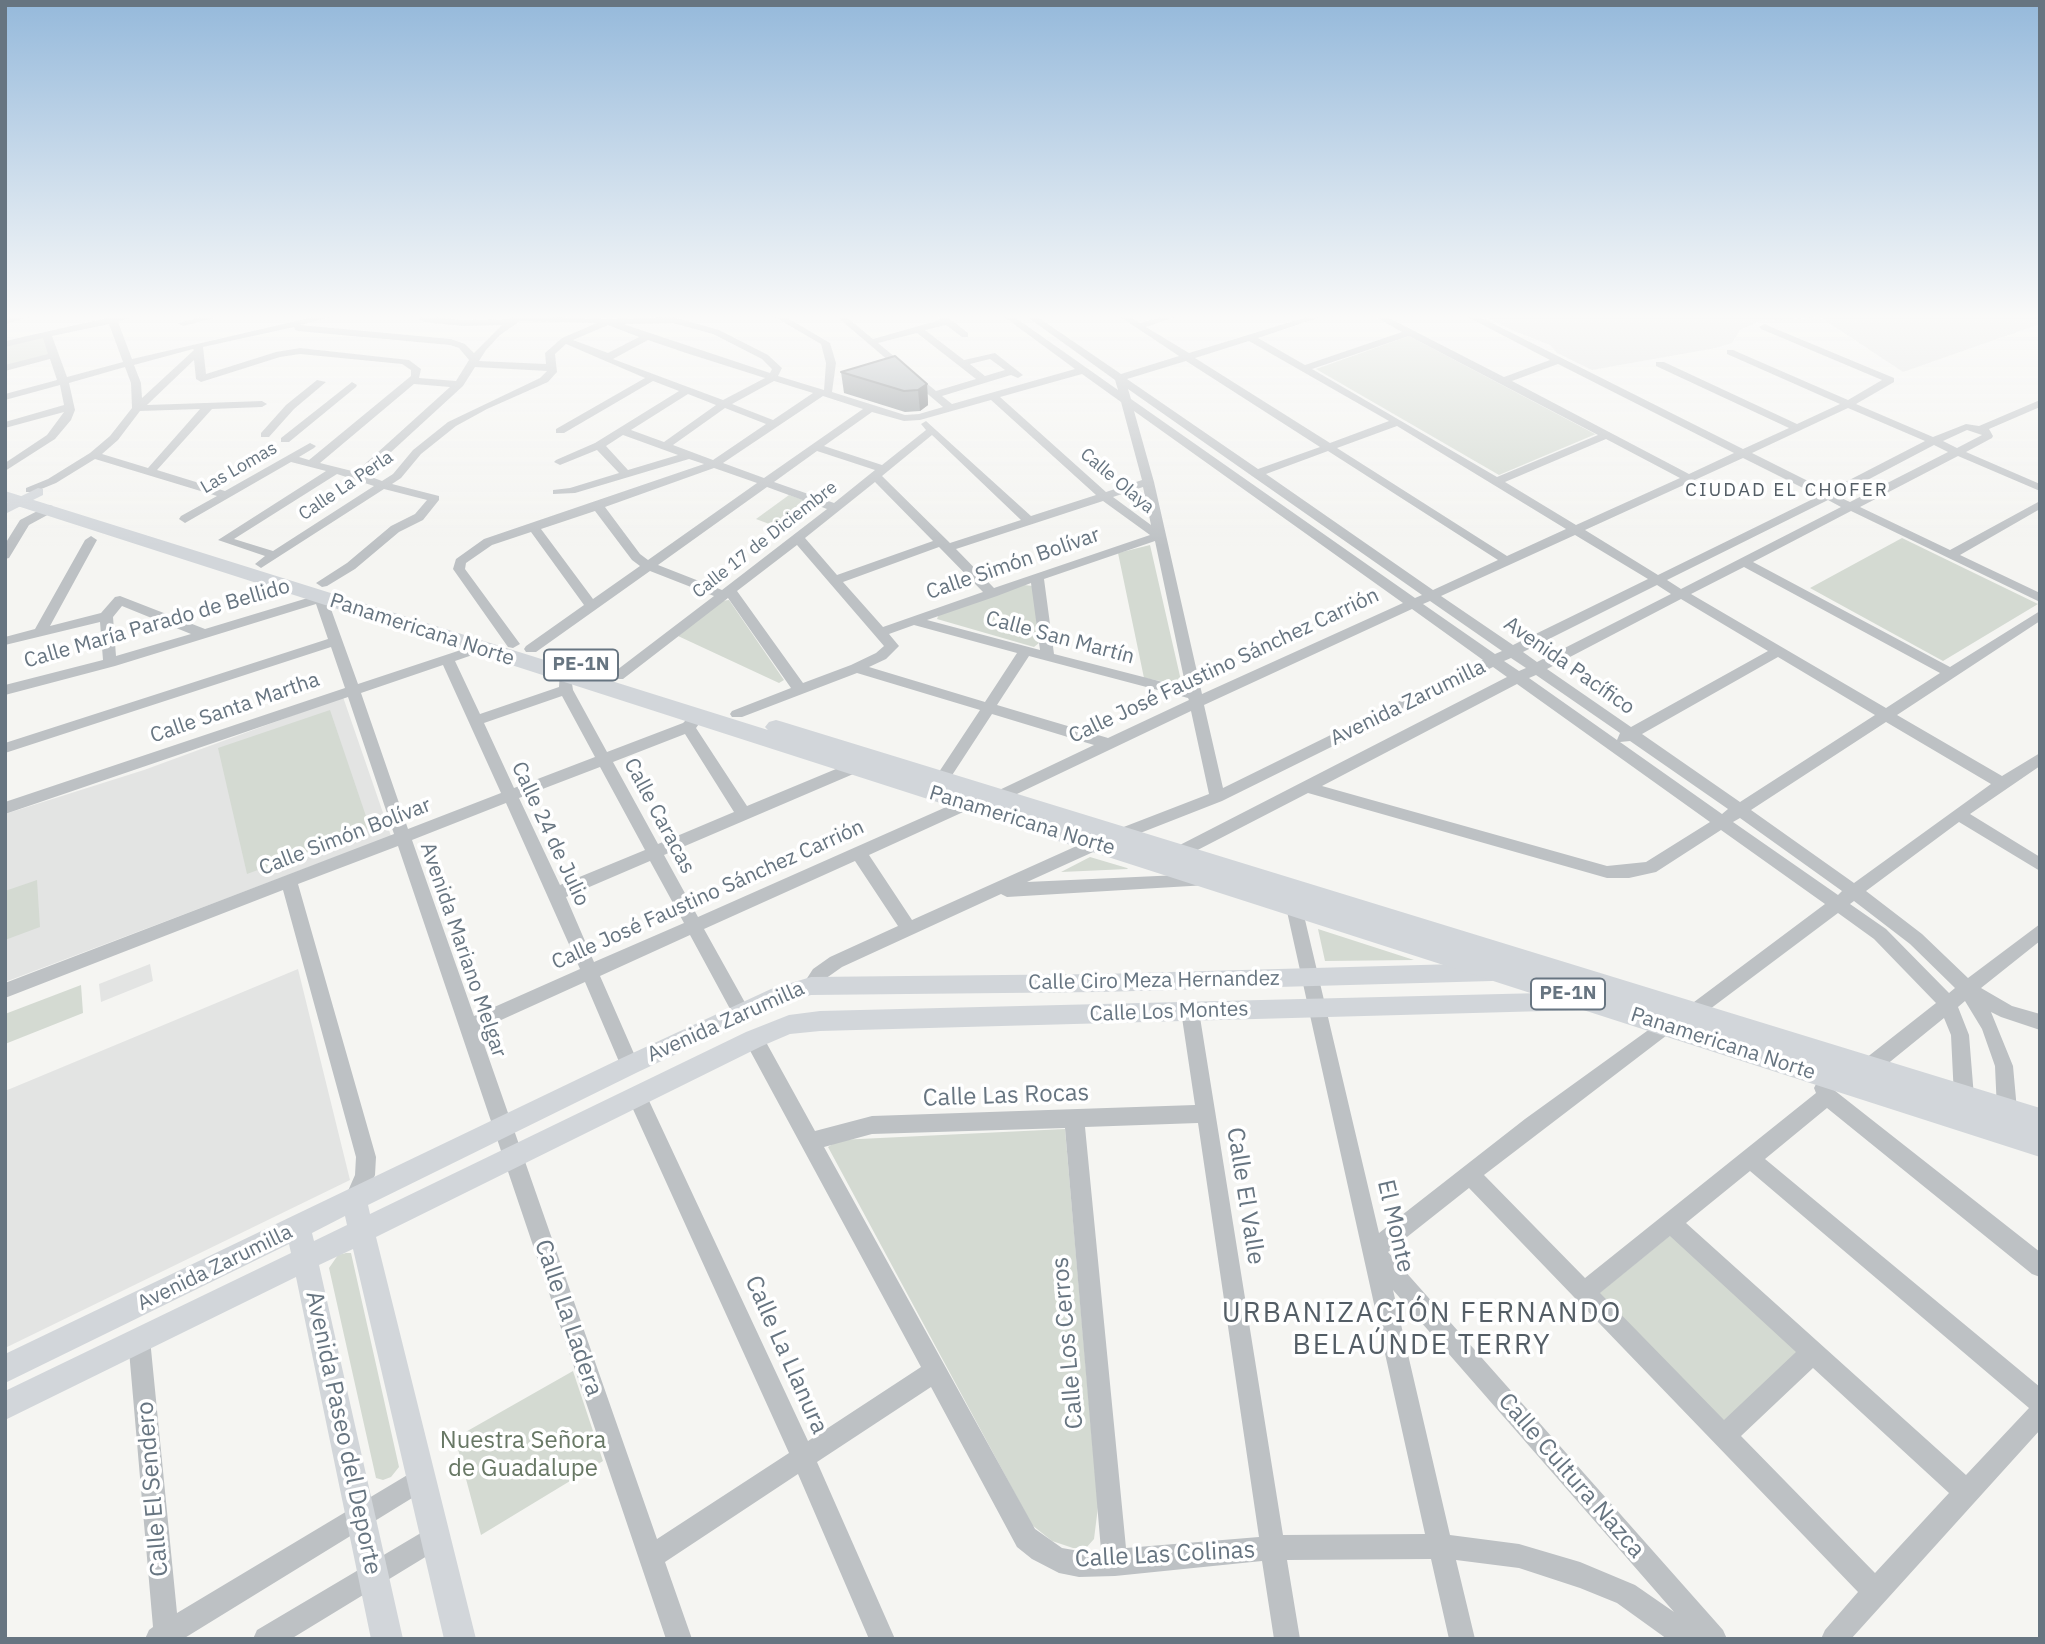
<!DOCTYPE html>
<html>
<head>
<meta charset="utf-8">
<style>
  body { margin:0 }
  #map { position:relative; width:2045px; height:1644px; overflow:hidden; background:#f5f5f2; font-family:"IBM Plex Sans",sans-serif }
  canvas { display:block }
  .frame { position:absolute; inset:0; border:7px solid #677581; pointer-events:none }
</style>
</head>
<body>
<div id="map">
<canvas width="2045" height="1644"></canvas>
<div class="frame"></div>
</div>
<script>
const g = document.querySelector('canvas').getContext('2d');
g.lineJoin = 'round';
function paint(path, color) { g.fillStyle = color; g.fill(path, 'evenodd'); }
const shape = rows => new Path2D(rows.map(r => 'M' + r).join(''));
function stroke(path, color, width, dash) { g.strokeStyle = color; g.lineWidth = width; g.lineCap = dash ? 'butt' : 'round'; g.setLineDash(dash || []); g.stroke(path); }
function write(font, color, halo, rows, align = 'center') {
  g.font = font + ' "IBM Plex Sans",sans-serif'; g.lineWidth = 7; g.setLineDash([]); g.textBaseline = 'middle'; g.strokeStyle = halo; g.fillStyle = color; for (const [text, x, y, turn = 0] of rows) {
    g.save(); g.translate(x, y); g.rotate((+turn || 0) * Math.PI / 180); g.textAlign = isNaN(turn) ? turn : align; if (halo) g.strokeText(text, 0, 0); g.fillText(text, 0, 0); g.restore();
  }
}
paint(shape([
  [1483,316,2031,316,2040,319,2040,324,1903,372,1820,317,1760,321,1740,330,1732,343,1716,348,1592,370,1557,353,1550,345,1514,331],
  [343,697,391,836,5,982,5,814,144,770],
  [150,964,153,981,101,1002,99,984],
  [298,969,350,1180,5,1348,5,1091]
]), '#e3e4e3');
paint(shape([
  [1409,336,1595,434,1596,434,1499,475,1316,369],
  [44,337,50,355,5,367,5,345],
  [789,495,818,505,785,530,756,519],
  [1902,538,2038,604,1943,661,1810,588],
  [1150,545,1182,685,1144,678,1118,553],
  [1024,585,1033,586,1039,643,1034,647,937,619,939,614],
  [729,600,784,680,779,683,678,636,721,601],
  [330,710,370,828,247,874,218,748],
  [1090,857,1127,868,1128,869,1061,872],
  [37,880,40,927,5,940,5,891],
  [1318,929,1414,960,1325,961],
  [81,985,83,1013,5,1044,5,1014],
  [1065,1129,1098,1507,1094,1539,1086,1548,1073,1548,1052,1541,1032,1525,828,1147,839,1140],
  [1672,1234,1801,1353,1723,1426,1598,1294],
  [346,1253,351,1253,399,1467,391,1477,383,1480,376,1478,329,1268,338,1255],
  [573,1371,603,1461,481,1535,455,1438]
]), '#d4dad2');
paint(shape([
  [17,316,34,316,5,324,5,318,17,316],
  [107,316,135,316,118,322,132,359,318,316,334,316,300,325,451,339,465,344,474,353,502,325,463,326,424,322,419,319,424,316,463,320,510,319,515,316,609,319,673,317,719,330,768,355,782,368,778,376,824,390,826,363,821,344,773,316,784,316,830,343,836,363,832,392,905,415,919,414,943,407,836,316,845,316,873,339,940,320,938,316,946,316,968,333,968,337,962,337,946,325,925,330,964,360,995,353,1023,375,1018,378,1011,375,942,396,952,404,1075,369,1003,316,1013,316,1118,390,1115,380,1026,316,1036,316,1121,374,1179,356,1119,316,1129,316,1140,323,1165,316,1178,316,1146,327,1189,353,1310,316,1323,316,1258,338,1305,365,1402,332,1374,316,1385,316,1504,377,1550,360,1466,316,1478,316,1743,449,1789,428,1656,366,1656,362,1664,362,1797,424,1840,404,1727,354,1727,350,1733,350,1848,400,1882,380,1761,329,1759,327,1764,324,1894,378,1894,382,1856,404,1933,437,1966,424,1979,426,2040,400,2040,407,1989,429,1993,436,1992,438,1966,452,2040,484,2040,491,1958,456,1860,507,1950,550,2040,501,2040,509,1960,555,2040,593,2040,602,1851,511,1753,562,1950,667,2040,611,2040,621,1897,715,2002,776,2040,753,2040,766,1970,814,2040,857,2040,871,1959,822,1866,891,1922,934,1968,978,2040,924,2040,941,1981,988,2012,1006,2040,1014,2040,1030,2001,1017,1991,1012,2013,1066,2017,1110,2014,1116,2007,1119,2000,1116,1997,1110,1995,1066,1982,1029,1965,1001,1958,1007,1969,1035,1974,1097,1971,1103,1964,1106,1957,1103,1954,1097,1951,1035,1944,1018,1875,1074,1868,1076,1861,1074,1859,1068,1861,1062,1936,1003,1874,939,1838,913,1698,1018,1692,1021,1686,1018,1683,1013,1686,1008,1825,904,1721,830,1656,872,1629,878,1607,878,1308,793,1186,856,1174,856,1172,852,1174,848,1507,677,1493,667,1222,801,1102,848,1027,882,1201,874,1207,875,1209,880,1207,885,1007,897,1001,894,842,967,825,979,817,991,811,993,805,991,802,986,813,969,830,957,898,926,855,861,704,929,748,1008,751,1014,748,1020,742,1022,736,1020,690,935,600,976,639,1065,637,1071,630,1073,623,1071,585,982,479,1030,657,1539,789,1453,627,1096,630,1090,637,1087,644,1090,808,1441,921,1367,747,1045,745,1039,747,1033,754,1031,761,1033,815,1131,872,1116,1195,1105,1181,1011,1184,1006,1190,1003,1196,1006,1199,1011,1283,1535,1425,1534,1286,907,1288,902,1294,900,1300,902,1302,907,1379,1233,1525,1119,1665,1018,1671,1020,1674,1026,1671,1032,1484,1175,1585,1278,1816,1093,1814,1088,1817,1082,1824,1079,1831,1082,1834,1090,2040,1252,2040,1277,2032,1274,1827,1108,1765,1159,2040,1387,2040,1430,1851,1639,1821,1639,1825,1630,1858,1592,1469,1188,1388,1252,1723,1630,1727,1639,1667,1639,1617,1603,1580,1588,1519,1568,1456,1560,1475,1639,1449,1639,1431,1559,1287,1560,1300,1639,1274,1639,1262,1561,1115,1576,1079,1577,1059,1573,1032,1559,1017,1547,931,1387,817,1462,895,1639,869,1639,798,1474,665,1562,692,1639,666,1639,398,846,298,884,376,1157,375,1175,361,1207,354,1210,347,1207,344,1200,355,1175,356,1157,283,890,5,998,5,983,394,834,348,697,5,814,5,802,345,688,331,647,5,753,5,743,328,639,316,604,115,666,5,695,5,685,103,660,100,622,5,645,5,637,35,629,85,540,91,536,97,540,50,626,101,613,115,597,120,596,205,629,321,594,327,598,358,684,479,644,484,645,486,648,484,651,455,661,480,714,559,687,560,671,570,671,573,690,607,752,683,723,692,714,702,714,704,717,696,728,747,806,848,764,858,764,861,768,858,772,664,855,698,917,962,800,972,800,975,804,972,808,869,855,912,920,1090,840,1209,794,1191,711,998,803,993,801,990,797,993,793,1094,745,992,714,947,783,937,783,934,779,937,775,980,710,857,673,742,717,732,717,730,714,732,711,791,688,728,598,623,679,613,679,611,676,613,673,714,596,650,571,536,652,526,652,524,649,526,646,584,605,531,532,492,545,466,563,465,569,520,644,513,648,508,647,453,569,456,559,484,539,704,464,689,459,575,493,553,494,553,490,570,488,619,473,597,450,560,465,554,462,556,460,595,443,679,391,653,381,564,433,556,433,556,429,645,378,566,344,555,354,557,372,548,382,487,409,456,426,421,454,401,478,392,484,439,496,439,500,423,520,399,532,355,569,327,586,322,587,316,583,347,563,391,526,415,514,427,500,384,489,261,568,255,564,265,556,218,540,326,471,291,462,185,523,179,519,181,516,217,496,95,459,56,483,34,492,26,492,26,488,48,479,90,453,110,436,132,408,131,383,125,367,69,383,75,410,71,420,55,439,5,471,5,463,47,435,64,412,5,428,5,422,64,405,60,385,5,400,5,394,57,380,50,359,5,371,5,365,48,354,43,338,5,347,5,341,107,318,107,316],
  [520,321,597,323,562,338,545,353,546,364,479,361,486,350,500,335,520,321],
  [673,323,713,334,762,359,772,369,770,373,623,324,673,323],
  [109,324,123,362,67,377,52,336,109,324],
  [608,325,639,337,608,353,573,340,608,325],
  [294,327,295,330,298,331,450,345,459,348,469,360,456,381,419,378,421,369,409,360,300,348,276,352,206,374,203,347,294,327],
  [917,333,976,379,936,391,878,343,917,333],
  [1409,336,1598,435,1497,477,1312,369,1409,336],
  [648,340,686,353,765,378,723,400,613,359,648,340],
  [1249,341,1389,421,1330,443,1195,358,1249,341],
  [193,349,194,350,142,398,141,383,134,365,193,349],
  [300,354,402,364,411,370,411,376,309,460,299,457,314,448,316,446,310,443,225,491,157,470,212,409,262,407,267,404,262,401,147,405,194,360,196,379,201,382,280,357,300,354],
  [990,359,1005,370,985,376,970,364,990,359],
  [1186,361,1320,447,1258,469,1127,379,1186,361],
  [1558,364,1734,453,1689,474,1512,381,1558,364],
  [475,367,547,371,540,378,448,422,413,450,393,474,382,481,366,475,463,386,475,367],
  [1082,374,1121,402,1142,480,1106,492,1000,397,1082,374],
  [774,381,813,393,773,420,732,404,774,381],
  [414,384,450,387,356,472,320,463,414,384],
  [1128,389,1252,476,1422,595,1415,598,1131,399,1128,389],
  [688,394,716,405,664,442,631,430,688,394],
  [823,396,863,409,764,478,723,463,823,396],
  [991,400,1096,495,1031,516,926,421,921,424,926,430,882,465,824,446,872,412,904,421,920,420,991,400],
  [725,408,766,424,713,460,673,445,725,408],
  [1848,408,1925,441,1828,491,1752,453,1848,408],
  [200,409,148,468,102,454,118,440,140,411,200,409],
  [1134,411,1403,603,1202,694,1154,482,1134,411],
  [1397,426,1566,529,1507,556,1337,448,1397,426],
  [1967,430,1982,435,1957,448,1943,441,1967,430],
  [623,435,678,455,628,470,606,446,623,435],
  [932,435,1021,520,950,543,882,476,932,435],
  [1606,439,1680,478,1576,525,1505,482,1606,439],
  [1934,445,1948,452,1850,502,1837,496,1934,445],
  [817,451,875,470,834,503,774,482,817,451],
  [1328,451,1498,560,1433,590,1266,474,1328,451],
  [1743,458,1819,496,1658,575,1585,530,1743,458],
  [714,468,757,483,648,560,640,554,605,507,714,468],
  [337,474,374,486,273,551,234,539,337,474],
  [875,482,933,541,837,575,805,538,875,482],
  [767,487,827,509,722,590,658,565,767,487],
  [1143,487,1151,525,1113,497,1143,487],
  [1828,500,1841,507,1681,589,1667,580,1828,500],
  [1103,501,1150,535,994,588,956,549,1103,501],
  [595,511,632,560,640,566,593,599,541,529,595,511],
  [1575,535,1648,579,1513,645,1441,596,1575,535],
  [1155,541,1186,688,1054,654,1044,579,1155,541],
  [797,545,884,646,876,653,851,665,803,683,737,591,797,545],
  [939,547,983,592,883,627,843,582,939,547],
  [1744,567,1940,673,1886,708,1691,594,1744,567],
  [1031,583,1040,650,927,620,997,596,1031,583],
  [1657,585,1671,594,1537,662,1523,652,1657,585],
  [1681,599,1768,651,1631,727,1547,669,1681,599],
  [1430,601,1502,651,1495,654,1423,604,1430,601],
  [122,606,191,634,116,656,113,617,122,606],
  [1412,609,1483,660,1223,788,1204,705,1412,609],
  [914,625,1017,653,985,702,869,667,886,659,899,646,889,634,914,625],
  [1029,656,1188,698,1189,700,1108,738,997,705,1029,656],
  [1778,657,1875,715,1740,802,1642,734,1778,657],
  [1511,658,1526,668,1519,671,1504,661,1511,658],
  [443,665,501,793,408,829,361,693,443,665],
  [1536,675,1620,733,1617,740,1529,678,1536,675],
  [1517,684,1710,822,1646,862,1607,866,1322,786,1517,684],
  [562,696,595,757,514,788,484,723,562,696],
  [1886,722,1991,784,1854,883,1751,810,1886,722],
  [685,734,734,812,658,844,613,762,685,734],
  [1630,741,1728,809,1722,814,1620,742,1630,741],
  [600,767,645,850,560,885,519,798,600,767],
  [506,803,580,969,474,1016,412,840,506,803],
  [1740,818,1842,891,1838,895,1733,822,1740,818],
  [650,861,684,923,594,962,566,897,650,861],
  [1854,901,1910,944,1955,988,1949,993,1886,929,1850,904,1854,901],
  [1198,1123,1259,1537,1126,1548,1085,1127,1198,1123],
  [1065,1128,1101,1550,1079,1551,1062,1548,1035,1529,824,1147,872,1134,1065,1128],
  [1750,1171,2029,1408,1966,1475,1686,1223,1750,1171],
  [1670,1236,1796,1352,1724,1420,1600,1293,1670,1236],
  [1393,1290,1674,1612,1635,1585,1580,1562,1519,1544,1450,1535,1393,1290],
  [1813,1368,1949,1493,1875,1573,1741,1436,1813,1368],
  [205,316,222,316,183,326,178,323,205,316],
  [317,380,326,382,294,409,269,437,261,437,261,433,286,405,317,380],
  [352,382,357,385,356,387,289,442,281,442,281,438,352,382],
  [49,505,53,506,53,512,29,525,9,558,5,559,5,544,20,520,49,505],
  [139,1328,147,1331,150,1339,177,1613,414,1471,422,1467,430,1471,434,1479,430,1487,183,1639,145,1639,149,1630,153,1627,128,1339,131,1331,139,1328],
  [436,1524,445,1527,448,1536,445,1545,291,1639,253,1639,257,1630,436,1524]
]), '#bdc1c4');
paint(shape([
  [38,488,43,489,43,495,5,514,5,504,38,488],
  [1492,963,1500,966,1503,972,1500,978,1492,981,1100,992,811,995,785,1003,638,1072,368,1205,370,1214,746,1032,789,1015,820,1011,1582,992,1590,994,1593,1001,1590,1008,1582,1010,820,1031,790,1034,762,1046,376,1237,476,1639,444,1639,353,1249,319,1265,403,1639,371,1639,296,1277,5,1420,5,1391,291,1253,289,1244,5,1383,5,1354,622,1058,771,989,811,977,1100,974,1492,963],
  [345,1216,347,1225,314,1241,312,1233,345,1216]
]), '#d2d6da');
paint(shape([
  [5,491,768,730,765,727,769,722,776,720,783,722,2040,1108,2040,1157,5,502,5,491]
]), '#d2d6da');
paint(shape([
  [841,372,927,384,928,405,920,411,905,412,844,393]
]), '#8e9498');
paint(shape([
  [927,384,928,405,920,411,918,390]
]), '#74787c');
const building = shape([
  [895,356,927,384,918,390,904,391,841,372,895,356]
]);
paint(building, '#a5acb1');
stroke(building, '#74787c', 2);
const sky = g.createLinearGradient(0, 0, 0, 546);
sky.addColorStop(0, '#95b9db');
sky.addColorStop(0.58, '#fafaf9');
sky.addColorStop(1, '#fafaf900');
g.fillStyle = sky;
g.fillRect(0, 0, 2045, 546);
write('18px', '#677581', '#fff', [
  ["Las Lomas",239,468,-30],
  ["Calle Olaya",1117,481,40],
  ["Calle La Perla",346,486,-34],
  ["Calle 17 de Diciembre",765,540,-38]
]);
g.letterSpacing = '2px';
write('19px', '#545e66', '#fff', [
  ["CIUDAD EL CHOFER",1787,491]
]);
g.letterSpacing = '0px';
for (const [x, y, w] of [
  [581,665,74],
  [1568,994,74]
]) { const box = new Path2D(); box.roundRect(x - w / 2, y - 15.5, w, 31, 5); g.fillStyle = '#fff'; g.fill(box); stroke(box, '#677581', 2); }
write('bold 19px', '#677581', null, [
  ["PE-1N",581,665],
  ["PE-1N",1568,994]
]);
write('21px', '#677581', '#fff', [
  ["Calle Simón Bolívar",1013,564,-19],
  ["Calle María Parado de Bellido",157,624,-16],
  ["Panamericana Norte",422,630,18],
  ["Calle San Martín",1060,638,15],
  ["Calle José Faustino Sánchez Carrión",1224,666,-25],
  ["Avenida Pacífico",1569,666,35],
  ["Avenida Zarumilla",1408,703,-26],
  ["Calle Santa Martha",235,708,-19],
  ["Calle Caracas",659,816,62],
  ["Panamericana Norte",1022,821,17],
  ["Calle 24 de Julio",550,834,65],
  ["Calle Simón Bolívar",345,837,-21],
  ["Calle José Faustino Sánchez Carrión",708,895,-24],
  ["Avenida Mariano Melgar",463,950,71],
  ["Calle Ciro Meza Hernandez",1154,981,-1],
  ["Calle Los Montes",1169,1012,-2],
  ["Avenida Zarumilla",726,1022,-24],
  ["Panamericana Norte",1723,1044,18],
  ["Avenida Zarumilla",215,1268,-26]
]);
write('24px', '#677581', '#fff', [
  ["Calle Las Rocas",1006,1096,-2],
  ["Calle El Valle",1245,1196,81],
  ["El Monte",1395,1226,77],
  ["Calle La Ladera",568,1318,71],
  ["Calle Los Cerros",1068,1343,-95],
  ["Calle La Llanura",786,1355,66],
  ["Avenida Paseo del Deporte",343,1433,78],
  ["Calle Cultura Nazca",1571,1476,49],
  ["Calle El Sendero",153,1489,-95],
  ["Calle Las Colinas",1165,1555,-3]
]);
write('24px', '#687865', '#fff', [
  ["Nuestra Señora",523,1441],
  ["de Guadalupe",523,1469]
]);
g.letterSpacing = '2px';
write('28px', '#545e66', '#fff', [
  ["URBANIZACIÓN FERNANDO",1422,1314],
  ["BELAÚNDE TERRY",1422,1346]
]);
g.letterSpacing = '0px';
</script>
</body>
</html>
